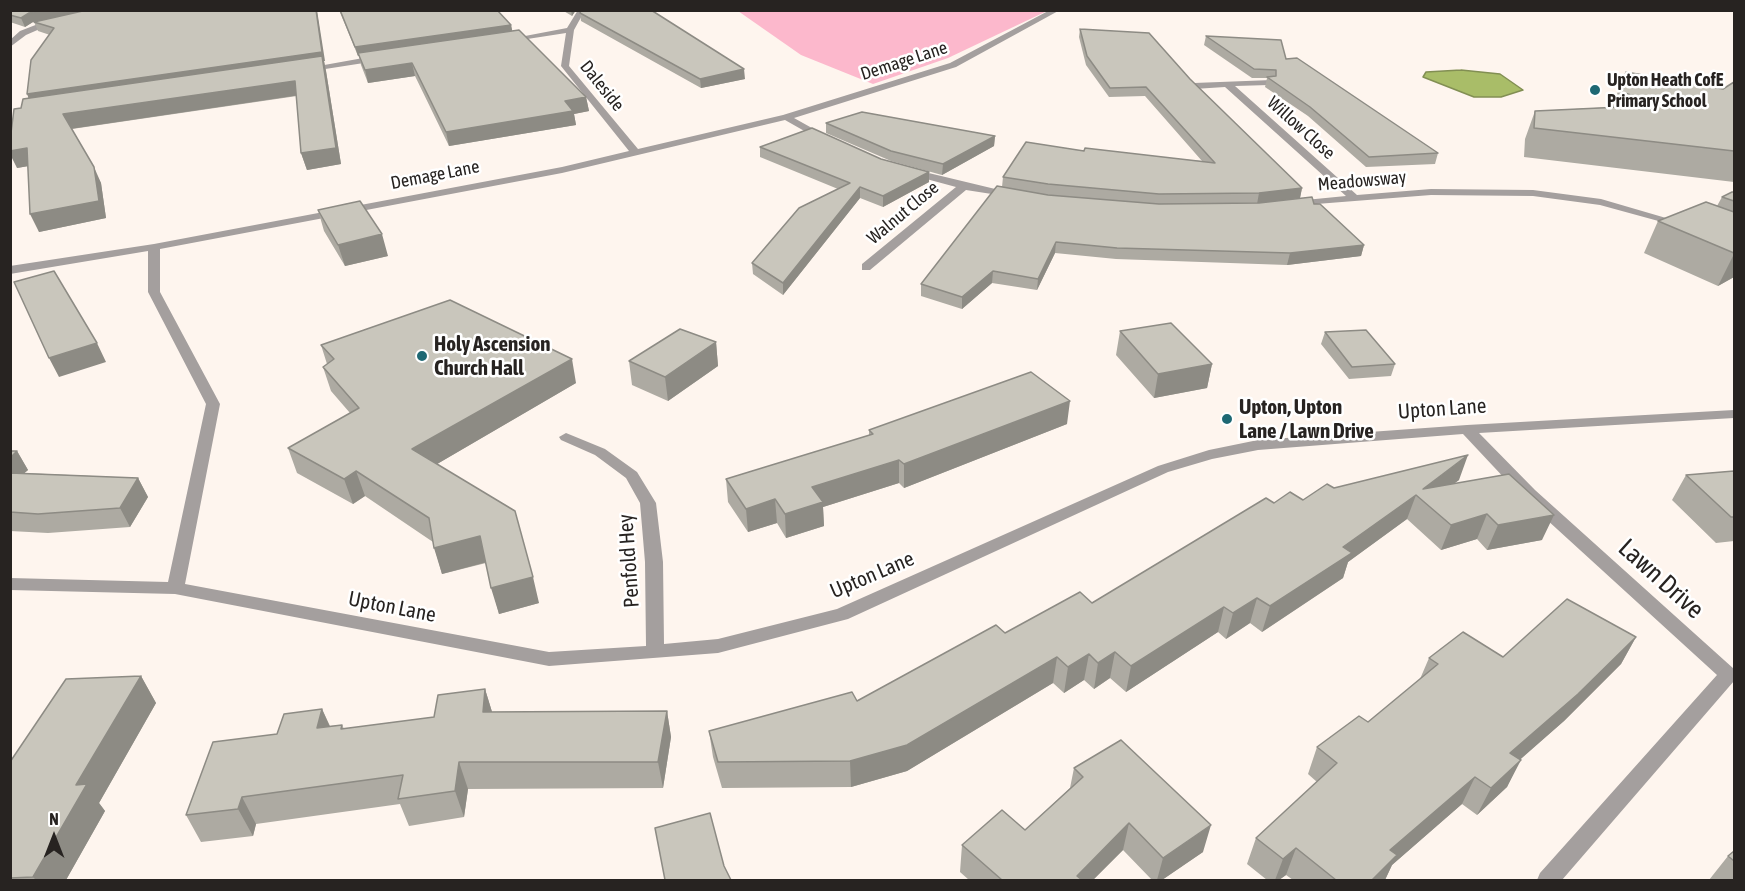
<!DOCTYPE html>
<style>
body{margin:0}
#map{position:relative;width:1745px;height:891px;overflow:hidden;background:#fef5ee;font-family:"Asap Condensed",sans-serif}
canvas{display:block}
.frame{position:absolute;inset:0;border:12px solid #272321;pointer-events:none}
.north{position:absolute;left:24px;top:807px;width:60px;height:60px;-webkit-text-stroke:4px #fff;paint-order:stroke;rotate:0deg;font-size:16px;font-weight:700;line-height:24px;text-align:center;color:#272321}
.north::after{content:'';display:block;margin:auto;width:21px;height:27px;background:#272321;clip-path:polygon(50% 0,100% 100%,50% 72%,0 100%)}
</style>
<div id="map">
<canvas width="1745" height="891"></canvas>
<div class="frame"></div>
<div class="north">N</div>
</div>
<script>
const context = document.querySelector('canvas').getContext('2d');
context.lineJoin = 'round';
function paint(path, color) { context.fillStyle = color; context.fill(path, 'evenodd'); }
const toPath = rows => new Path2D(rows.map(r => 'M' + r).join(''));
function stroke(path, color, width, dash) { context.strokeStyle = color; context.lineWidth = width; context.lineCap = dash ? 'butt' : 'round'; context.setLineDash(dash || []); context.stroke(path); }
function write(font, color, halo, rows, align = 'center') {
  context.font = font + ' "Asap Condensed",sans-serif'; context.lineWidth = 5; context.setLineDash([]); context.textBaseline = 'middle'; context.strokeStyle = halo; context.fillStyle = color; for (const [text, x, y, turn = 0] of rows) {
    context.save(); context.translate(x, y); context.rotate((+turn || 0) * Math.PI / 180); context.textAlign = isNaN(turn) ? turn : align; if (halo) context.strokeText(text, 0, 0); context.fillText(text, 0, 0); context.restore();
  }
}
const green = toPath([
 [738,11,1047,11,948,58,873,84,801,55]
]);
const water = toPath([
 [1461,70,1500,74,1523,90,1501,97,1474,97,1423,77,1426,72,1461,70]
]);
const minor = toPath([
 [578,10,585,10,574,30,569,66,638,149,783,115,950,63,1050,10,1060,10,956,67,794,118,828,137,828,141,822,141,785,120,562,173,160,249,160,292,220,404,185,584,549,652,646,646,645,562,640,503,626,478,595,455,561,440,559,437,566,433,605,449,637,472,656,503,663,562,664,644,718,639,837,609,1158,466,1209,450,1258,440,1467,425,1734,410,1734,418,1479,433,1535,490,1734,669,1734,681,1562,880,1537,880,1540,873,1717,675,1523,498,1463,434,1258,450,1212,459,1168,472,848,619,718,653,549,666,175,594,10,590,10,578,168,582,206,404,148,292,148,251,10,274,10,266,154,244,562,167,629,151,561,66,566,33,508,42,504,40,567,28,578,10],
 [51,19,58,21,26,35,10,47,10,40,20,31,51,19],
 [380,55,384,58,383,60,306,72,302,69,380,55],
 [1272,80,1272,84,1269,85,1235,86,1357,195,1431,189,1533,190,1601,199,1690,225,1684,228,1600,205,1533,196,1431,195,1291,206,1291,202,1295,201,1346,196,1225,87,1194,89,1190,86,1194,83,1272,80],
 [912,169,1016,194,1011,197,966,190,870,270,862,270,862,264,956,187,908,174,908,170,912,169]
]);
const wall = toPath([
 [10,10,325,61,324,61,326,71,341,164,307,170,301,153,297,96,72,129,101,183,106,218,39,232,28,166,17,168,21,108,28,98,50,35,38,31,34,22,55,18,33,22,25,27,10,22],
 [339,10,497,10,511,25,512,31,586,97,589,111,574,114,576,125,449,146,415,76,368,83,361,65,359,56,358,56],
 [562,10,576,10,572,16],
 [580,13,745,79,701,88,581,21],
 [1080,29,1190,79,1302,188,1300,198,1314,204,1364,245,1361,256,1287,265,1116,259,1055,253,1037,290,992,283,962,309,921,296,921,284,1002,187,1003,177,1084,151,1202,161,1145,96,1109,97,1086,65,1079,37],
 [1206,36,1286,59,1438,153,1435,164,1366,167,1308,116,1265,87,1267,78,1252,78,1204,45],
 [1626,72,1723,89,1734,82,1734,182,1524,157,1525,139,1535,111,1613,107,1615,99],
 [826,123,995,136,994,146,942,175,891,161,826,133],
 [760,147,929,182,883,207,860,198,783,295,753,274,752,263,838,189,760,157],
 [1734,192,1734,277,1718,286,1644,253,1658,221,1717,206,1722,197],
 [318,210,388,256,345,266,324,231],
 [1120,331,1212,364,1207,388,1154,398,1116,355],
 [1325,332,1395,364,1391,376,1349,379,1321,344],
 [716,342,718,366,668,401,632,385,629,361],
 [321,345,576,383,437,464,539,603,499,614,486,563,442,574,433,542,365,496,353,504,297,473,288,448,350,413,331,391,323,367,327,364],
 [1067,424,904,488,899,483,823,507,824,526,786,538,777,523,748,532,728,502,726,479,869,436,869,430],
 [10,451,17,451,28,470,24,473,138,478,148,497,130,527,48,533,10,531],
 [1734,471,1734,541,1716,543,1672,500,1686,475],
 [1459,480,1453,484,1542,540,1487,550,1477,539,1441,550,1407,519,1348,562,1343,578,1262,632,1250,623,1226,639,1218,632,1126,692,1110,678,1094,689,1084,680,1064,693,1053,683,907,771,851,787,722,788,713,757,709,731,857,701,1005,633,1092,603,1274,503,1303,500,1334,488],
 [1636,637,1621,664,1564,721,1520,759,1507,787,1477,815,1462,804,1392,865,1385,880,1293,880,1286,875,1279,880,1267,880,1247,864,1256,838,1317,782,1308,774,1317,747,1368,722,1420,679,1429,658,1503,657],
 [141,676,156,703,99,803,105,811,66,880,10,880,10,762],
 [485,689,492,712,667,711,671,737,663,788,468,789,464,817,409,826,400,804,256,824,253,836,201,842,186,815,277,734,322,709,330,726,342,725,344,729,434,717],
 [1074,768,1203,852,1162,880,1152,880,1123,850,1093,880,969,880,960,872,962,845,1025,830,1070,788],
 [1734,851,1734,880,1709,880,1728,856]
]);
const shadedWall = toPath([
 [45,10,93,10,33,22,25,27,21,18,29,13],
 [317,10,325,61,324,61,326,71,341,164,307,170,301,153,323,61,31,104,27,94],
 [571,10,576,10,572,16],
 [511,25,513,34,358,56,355,47],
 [412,63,415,76,368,83,365,70],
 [744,69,745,79,701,88,700,79],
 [295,81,300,95,70,129,63,114],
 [586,97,589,111,574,114,576,125,449,146,446,132,565,101],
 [995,136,994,146,942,175,943,164],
 [27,148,35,165,17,168,10,154,10,151],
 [94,167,101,183,106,218,39,232,30,214],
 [929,172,929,182,883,207,883,196],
 [860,187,860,198,783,295,783,283],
 [1302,188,1300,198,1257,204,1259,193],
 [382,234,388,256,345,266,338,245],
 [1056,242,1055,253,1037,290,1038,279],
 [1364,245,1361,256,1287,265,1290,253],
 [1734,253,1734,277,1718,286,1734,254],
 [993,271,992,283,962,309,962,297],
 [716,342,718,366,668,401,665,377],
 [97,343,106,362,59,377,49,358],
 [572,359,576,383,420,474,412,449],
 [1212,364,1207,388,1154,398,1158,374],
 [1070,401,1067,424,904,488,904,464],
 [17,451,28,470,10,486,10,458],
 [1468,455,1459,480,1427,504,1423,489],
 [899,460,899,483,823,507,824,526,786,538,785,514,812,487],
 [356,471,365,496,353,504,344,479],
 [138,478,148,497,130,527,120,508],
 [1416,495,1407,519,1348,562,1343,578,1262,632,1270,606,1343,547],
 [775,499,777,523,748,532,746,509],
 [1487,514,1477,539,1441,550,1451,525],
 [1554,515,1542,540,1487,550,1498,525],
 [480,536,487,562,442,574,434,548],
 [533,577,539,603,499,614,491,588],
 [1257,598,1250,623,1226,639,1233,613],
 [1224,607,1218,632,1126,692,1131,666],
 [1636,637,1621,664,1564,721,1497,780,1510,753],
 [1115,652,1110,678,1094,689,1098,663],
 [1089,654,1084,680,1064,693,1068,667],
 [1057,657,1053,683,907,771,851,787,850,761],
 [141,676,156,703,99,803,105,811,66,880,36,880,33,877,76,785],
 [485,689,493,715,483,712],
 [322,709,334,736,317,728],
 [667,711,671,737,663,788,658,762],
 [1521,760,1507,787,1477,815,1491,788],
 [459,762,468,789,464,817,455,791],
 [1475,777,1462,804,1392,865,1385,880,1372,880,1390,850],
 [242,797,256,824,253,836,238,809],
 [1129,823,1123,850,1093,880,1076,880,1077,876],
 [1211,825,1203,852,1162,880,1157,880,1163,858],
 [1296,848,1286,875,1279,880,1275,880,1283,859]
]);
const building = toPath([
 [10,10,45,10,29,13,21,18,10,15,10,10],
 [87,10,316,10,322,52,27,94,31,60,54,28,34,22,87,10],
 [340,10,497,10,511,25,355,47,340,10],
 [581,10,651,10,744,69,700,79,580,13,581,10],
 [1080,29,1149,33,1190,79,1302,188,1259,193,1159,194,1048,184,1003,177,1026,142,1084,151,1085,148,1215,163,1146,87,1110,88,1087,56,1080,29],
 [519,30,586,97,565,101,573,111,446,132,412,63,365,70,358,53,519,30],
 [1206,36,1281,40,1286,59,1297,58,1438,153,1369,157,1310,107,1267,77,1276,76,1276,70,1254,69,1206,36],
 [322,56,336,148,301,153,295,81,63,114,94,167,99,201,30,214,27,148,10,151,10,141,14,109,21,108,23,99,322,56],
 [1626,72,1723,89,1734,82,1734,151,1534,128,1535,111,1664,105,1621,92,1626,72],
 [862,112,995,136,943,164,891,151,826,123,862,112],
 [812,128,881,159,929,172,883,196,860,187,783,283,752,263,799,208,850,183,760,147,812,128],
 [997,186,1048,195,1159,204,1259,203,1312,197,1314,204,1320,204,1364,245,1290,253,1117,248,1056,242,1038,279,993,271,962,297,921,284,997,186],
 [1732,192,1734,192,1734,201,1722,197,1732,192],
 [360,201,382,234,338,245,318,210,360,201],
 [1706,202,1734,212,1734,253,1658,221,1706,202],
 [54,271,97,343,49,358,14,282,54,271],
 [450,300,572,359,412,449,515,511,533,577,491,588,480,536,434,548,429,518,356,471,344,479,288,448,359,408,323,367,334,359,321,345,450,300],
 [1171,323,1212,364,1158,374,1120,331,1171,323],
 [680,329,716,342,665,377,629,361,680,329],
 [1366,330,1395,364,1352,367,1325,332,1366,330],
 [1031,372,1070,401,904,464,899,460,812,487,823,502,785,514,775,499,746,509,726,479,873,434,869,430,1031,372],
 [10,451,17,451,10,458,10,451],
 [1468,455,1423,489,1509,474,1554,515,1498,525,1487,514,1451,525,1416,495,1343,547,1352,553,1270,606,1257,598,1233,613,1224,607,1131,666,1115,652,1098,663,1089,654,1068,667,1057,657,907,745,850,761,718,762,709,731,852,692,857,701,996,625,1005,633,1080,592,1092,603,1266,498,1274,503,1290,492,1303,500,1327,484,1334,488,1468,455],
 [1734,471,1734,517,1731,517,1686,475,1734,471],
 [10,473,138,478,120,508,38,514,10,512,10,473],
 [1567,599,1636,637,1578,694,1510,753,1521,760,1491,788,1475,777,1390,850,1397,855,1372,880,1336,880,1296,848,1283,859,1256,838,1337,763,1317,747,1359,716,1368,722,1438,664,1429,658,1463,632,1503,657,1567,599],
 [141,676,76,785,87,784,33,877,10,878,10,762,66,679,141,676],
 [485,689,483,712,667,711,658,762,459,762,455,791,398,799,403,775,242,797,238,809,186,815,213,742,277,734,284,714,322,709,317,728,342,725,341,729,434,717,438,695,485,689],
 [1121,740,1211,825,1163,858,1129,823,1077,876,1082,880,1002,880,962,845,1002,810,1025,830,1083,777,1074,768,1121,740],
 [710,813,724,866,731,880,665,880,655,828,710,813],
 [1734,851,1734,861,1728,856,1734,851]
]);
const markers = [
 [1595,90,6,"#1e6873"],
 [422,356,6,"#1e6873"],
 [1227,419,6,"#1e6873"]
];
const farStreetnames = [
 ["Demage Lane",904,61,-18],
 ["Daleside",602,86,51],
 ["Willow Close",1301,128,42],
 ["Demage Lane",435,175,-11],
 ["Meadowsway",1362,181,-5],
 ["Walnut Close",903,213,-40]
];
const farPoinames = [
 ["Upton Heath CofE",1607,80],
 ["Primary School",1607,101]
];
const poiNames = [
 ["Holy Ascension",434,344],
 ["Church Hall",434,368],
 ["Upton, Upton",1239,407],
 ["Lane / Lawn Drive",1239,431]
];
const streetNames = [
 ["Upton Lane",1442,409,-4],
 ["Penfold Hey",629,561,-94],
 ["Upton Lane",872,575,-23],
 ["Upton Lane",392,607,11]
];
const nearStreetnames = [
 ["Lawn Drive",1661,579,42]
];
paint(green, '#fcb8cc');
paint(water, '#a9bd68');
stroke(water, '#828f53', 1.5);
paint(minor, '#a49f9e');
paint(wall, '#adaaa2');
paint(shadedWall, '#8d8b84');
paint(building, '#c9c6bc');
stroke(building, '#8d8b84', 1.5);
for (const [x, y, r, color] of markers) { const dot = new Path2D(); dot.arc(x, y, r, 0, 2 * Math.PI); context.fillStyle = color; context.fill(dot); stroke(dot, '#fff', 2); }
write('18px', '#272321', '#fff', farStreetnames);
write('bold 18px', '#272321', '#fff', farPoinames, 'left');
write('bold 21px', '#272321', '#fff', poiNames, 'left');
write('21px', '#272321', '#fff', streetNames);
write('26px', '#272321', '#fff', nearStreetnames);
</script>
